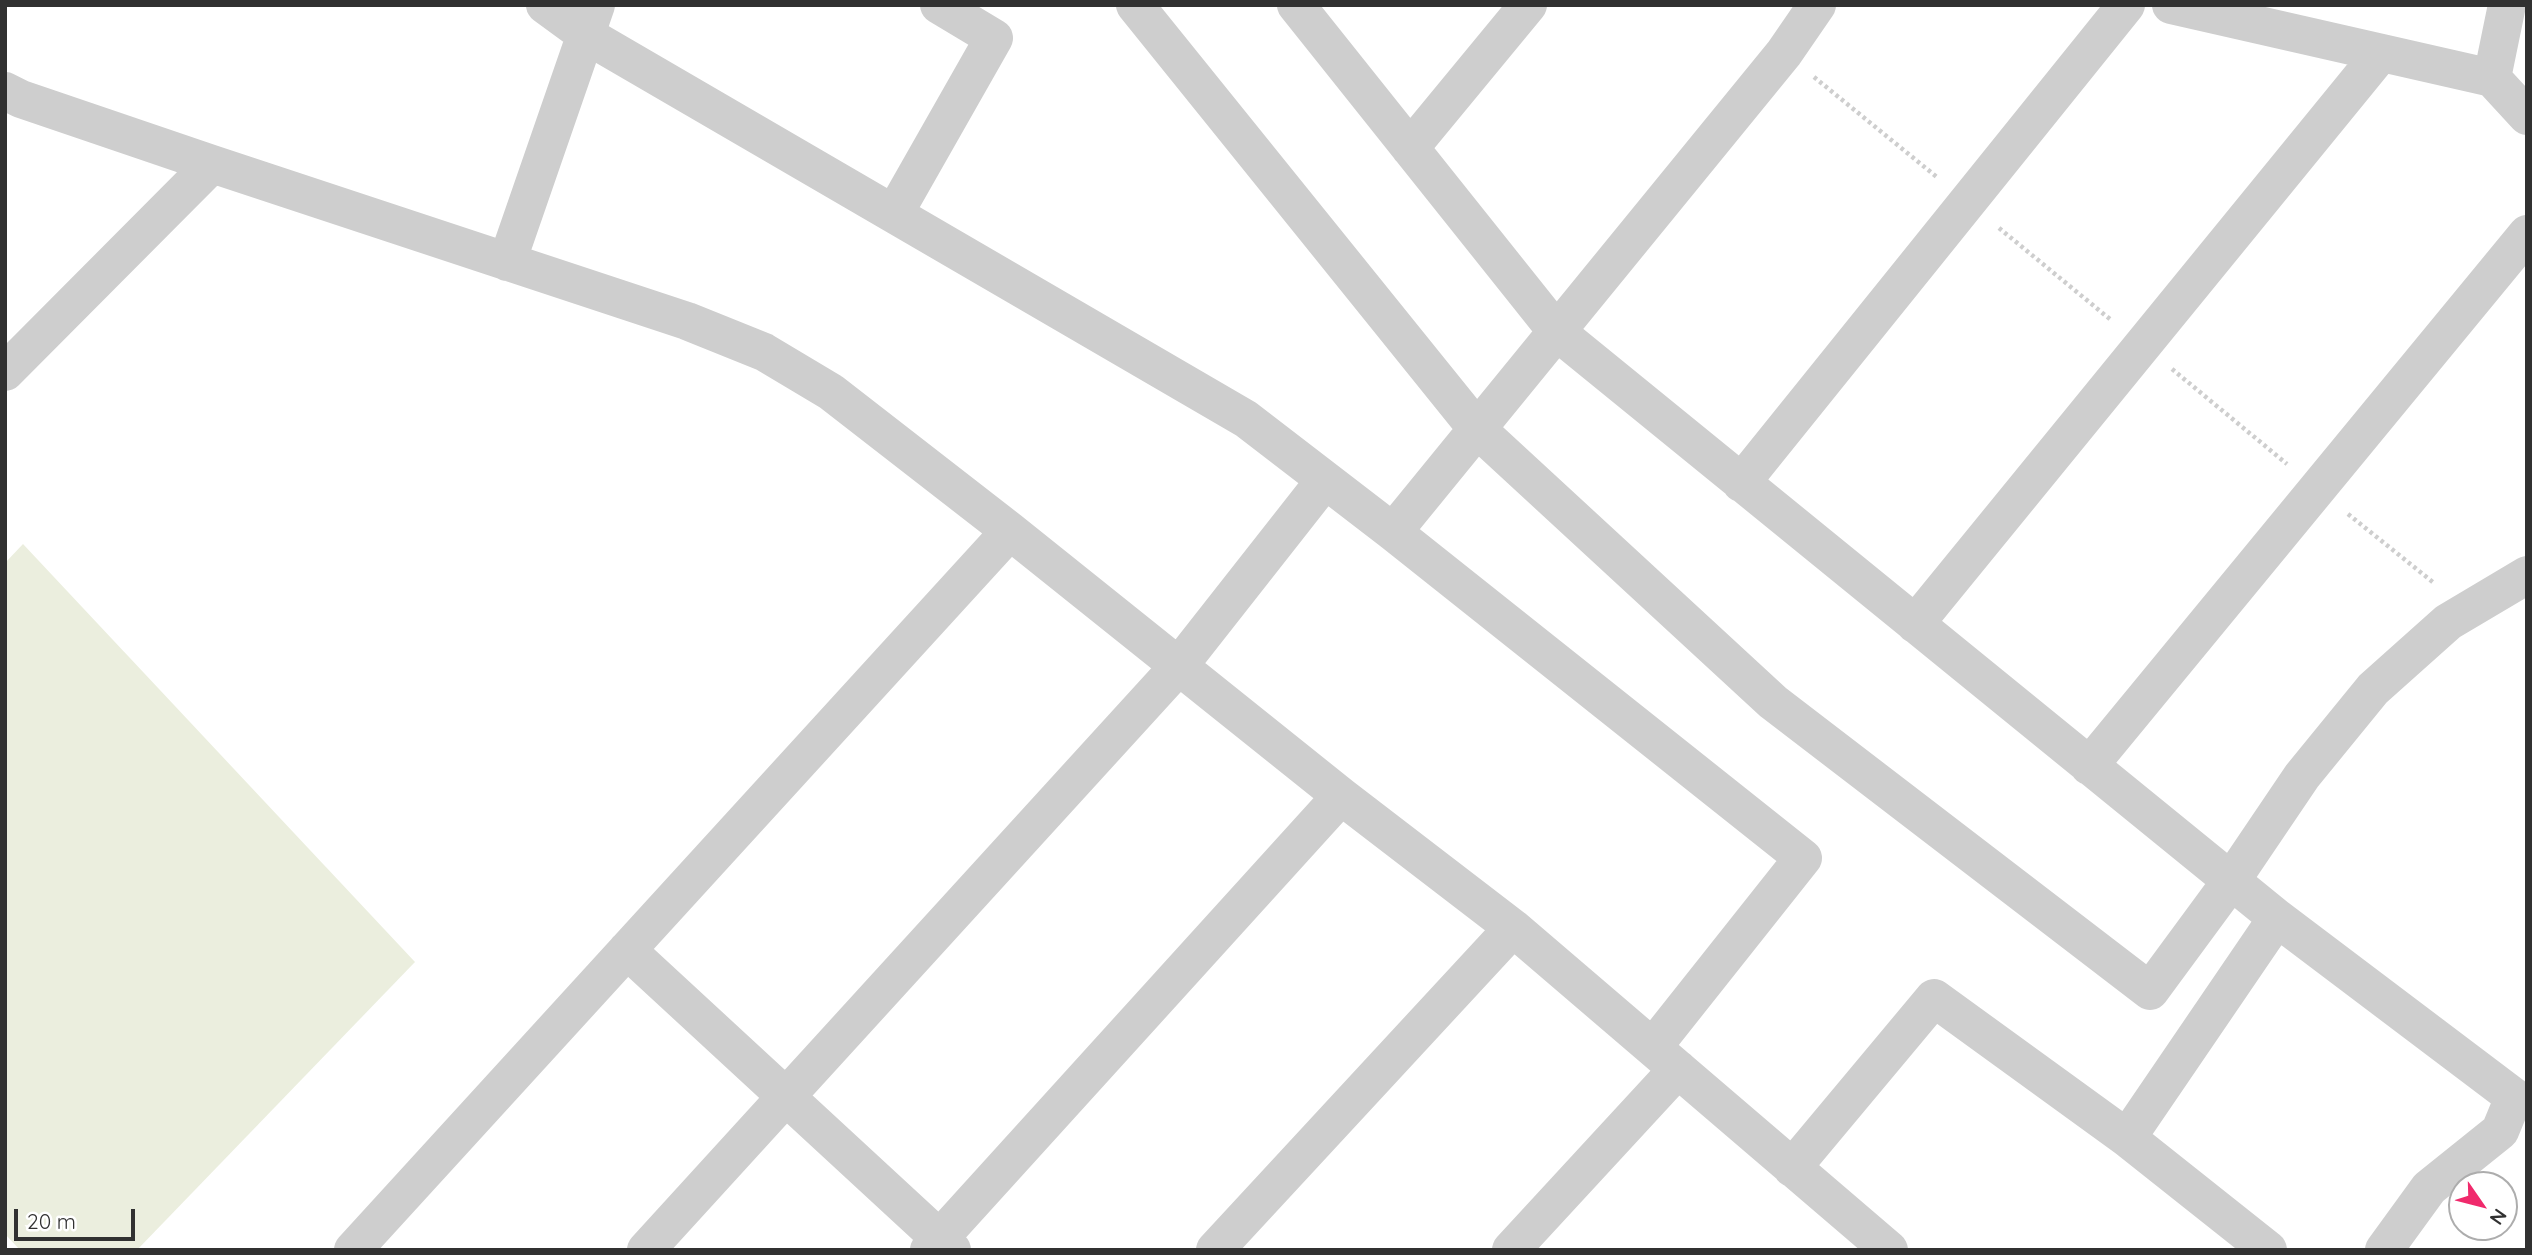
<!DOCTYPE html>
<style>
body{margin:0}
#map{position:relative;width:2532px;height:1255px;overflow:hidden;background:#fff;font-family:Quicksand,sans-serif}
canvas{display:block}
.frame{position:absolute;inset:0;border:7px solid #313131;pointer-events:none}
.north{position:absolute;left:2448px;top:1171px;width:70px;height:70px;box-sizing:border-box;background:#fff;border:2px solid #adadad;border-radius:50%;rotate:125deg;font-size:19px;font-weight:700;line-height:28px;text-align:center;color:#313131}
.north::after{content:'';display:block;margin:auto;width:24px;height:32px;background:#f02a6c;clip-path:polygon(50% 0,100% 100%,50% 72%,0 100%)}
.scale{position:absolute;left:14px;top:1209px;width:121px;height:32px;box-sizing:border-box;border:4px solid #313131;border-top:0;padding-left:9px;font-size:21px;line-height:24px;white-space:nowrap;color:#313131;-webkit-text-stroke:5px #fff;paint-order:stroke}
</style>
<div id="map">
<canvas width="2532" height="1255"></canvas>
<div class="frame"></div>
<div class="north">N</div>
<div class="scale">20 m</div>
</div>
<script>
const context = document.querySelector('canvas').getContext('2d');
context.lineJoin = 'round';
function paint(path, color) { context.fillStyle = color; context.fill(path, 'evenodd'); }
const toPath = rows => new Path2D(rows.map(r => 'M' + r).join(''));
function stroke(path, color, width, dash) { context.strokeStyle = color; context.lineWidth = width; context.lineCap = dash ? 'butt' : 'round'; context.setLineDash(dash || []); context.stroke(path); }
const green = toPath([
 [23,544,415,962,137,1250,20,1250,5,1234,5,563]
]);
const path = toPath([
 [1814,77,1938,178],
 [1999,228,2111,320],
 [2172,369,2287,464],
 [2348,514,2434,583]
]);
const minor = toPath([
 [545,5,586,35,1246,419,1393,532,1803,858,1653,1047],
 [1135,5,1477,429,1773,702,2150,991,2231,881,2302,776,2373,689,2448,622,2527,575],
 [1296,5,1557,332,2277,918],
 [2171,5,2492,78],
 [2507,5,2492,78,2527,116],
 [5,91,21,99,212,164,687,321,764,352,831,392,1010,531,1341,796,1513,928,1889,1250],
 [1410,148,1528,5],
 [894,214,994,38,939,5],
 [507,262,596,5],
 [5,372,212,164],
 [1741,483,2126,5],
 [1393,532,1784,53,1817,5],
 [1915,624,2381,53],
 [2089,766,2527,234],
 [627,950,952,1250],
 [2127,1138,2277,918,2514,1097,2500,1131,2429,1188,2384,1250],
 [1792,1168,1934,998,2127,1138,2268,1250],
 [353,1250,1010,531],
 [646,1250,1178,667,1325,480],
 [929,1250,1341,796],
 [1215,1250,1513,928],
 [1511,1250,1678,1069]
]);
paint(green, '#ebeede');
stroke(path, '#cecece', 4.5, [3.5, 3.5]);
stroke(minor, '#cecece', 38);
</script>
